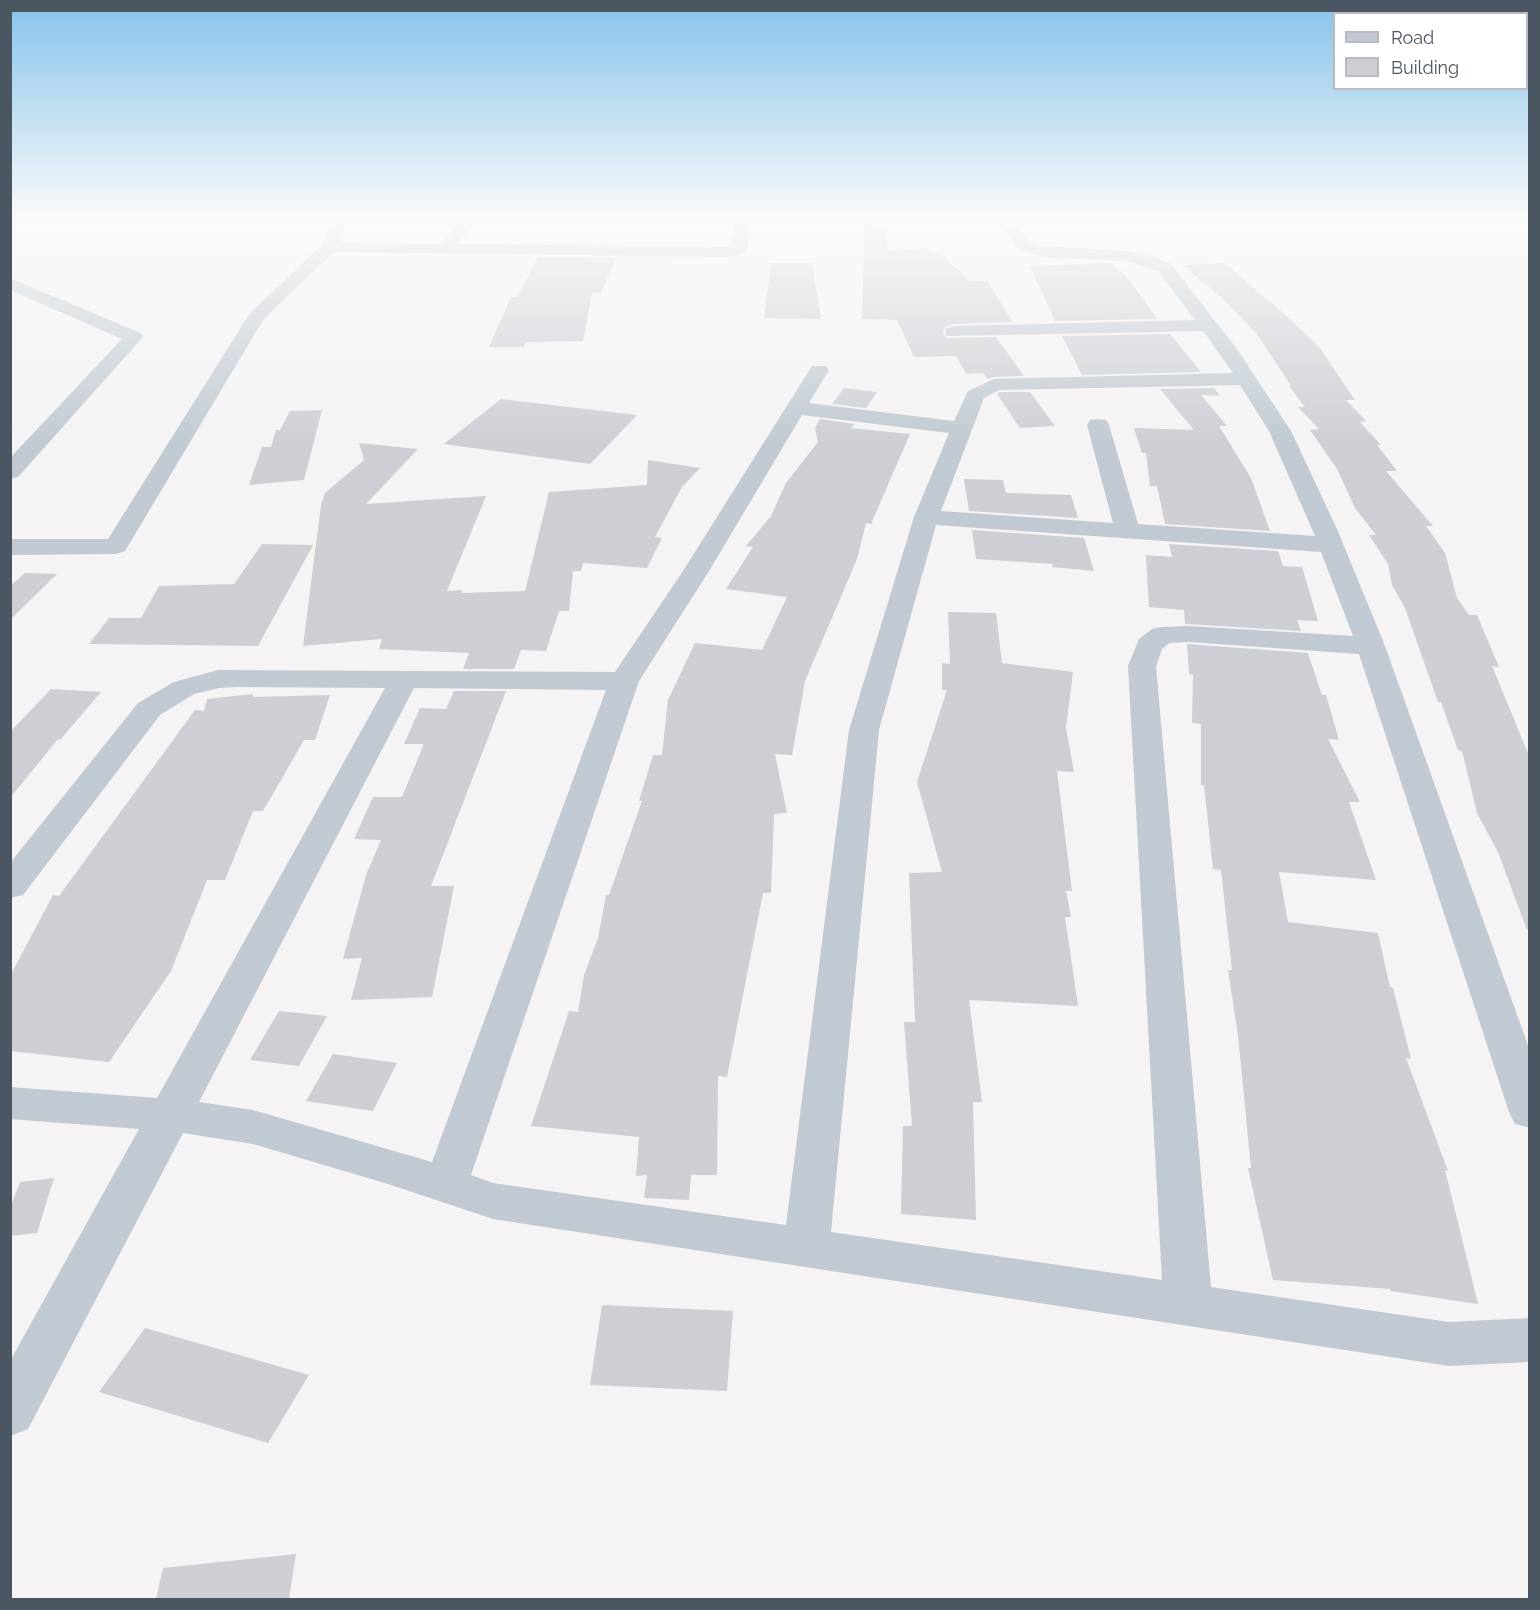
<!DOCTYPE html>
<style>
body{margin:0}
#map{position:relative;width:1540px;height:1610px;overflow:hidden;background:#f5f3f3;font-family:Raleway,sans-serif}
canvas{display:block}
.frame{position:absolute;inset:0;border:12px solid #4a5661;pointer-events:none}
.legend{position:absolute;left:1333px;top:12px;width:195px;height:78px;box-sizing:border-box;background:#fff;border:2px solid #b7bbc0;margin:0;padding:8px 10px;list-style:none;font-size:18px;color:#4a5661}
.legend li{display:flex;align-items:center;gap:12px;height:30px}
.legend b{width:30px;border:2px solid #b7bbc0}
</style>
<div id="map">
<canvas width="1540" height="1610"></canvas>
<div class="frame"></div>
<ul class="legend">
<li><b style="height:8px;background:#c1cad2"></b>Road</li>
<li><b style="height:16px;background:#cdcfd5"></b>Building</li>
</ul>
</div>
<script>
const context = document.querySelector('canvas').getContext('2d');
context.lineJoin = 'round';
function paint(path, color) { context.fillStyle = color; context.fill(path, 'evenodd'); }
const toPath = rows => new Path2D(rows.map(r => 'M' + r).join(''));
const building = toPath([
 [865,219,873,219,881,231,887,231,887,251,927,248,932,252,939,252,970,281,987,281,1013,322,954,324,945,327,943,333,947,338,996,337,1024,376,994,377,988,379,983,373,966,374,956,356,914,357,897,320,862,319],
 [538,257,616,258,601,293,592,293,583,341,526,342,524,347,489,347,511,297,517,297],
 [771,263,812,263,821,319,764,318],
 [1112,263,1125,275,1158,319,1055,321,1030,266],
 [1220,263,1226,264,1290,319,1319,347,1355,400,1346,400,1366,421,1360,422,1381,445,1377,445,1397,471,1386,471,1433,526,1426,526,1445,553,1457,598,1469,615,1477,615,1499,667,1492,666,1530,758,1530,929,1527,930,1498,852,1477,813,1462,751,1458,750,1441,702,1438,702,1405,608,1392,585,1388,564,1369,535,1376,535,1355,508,1337,469,1310,430,1319,429,1298,407,1305,407,1289,386,1291,386,1257,334,1221,297,1182,265],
 [1170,334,1201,372,1082,375,1062,336],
 [844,388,877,392,866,408,832,404],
 [1214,388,1220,396,1201,395,1227,426,1219,426,1251,478,1270,531,1165,524,1157,486,1150,486,1146,453,1142,453,1134,428,1194,430,1160,389],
 [1000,392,1030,392,1055,426,1020,428,997,394],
 [501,399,637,415,590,464,444,444],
 [322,410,304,480,249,485,262,447,271,447,276,430,280,430,290,411],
 [820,419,855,424,851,428,910,434,871,524,866,523,857,559,805,681,792,755,775,754,787,813,774,814,771,893,763,893,727,1077,718,1076,717,1175,691,1175,689,1200,644,1198,647,1175,636,1176,639,1137,531,1126,569,1011,578,1012,584,975,598,938,606,895,609,895,642,801,639,801,653,755,662,755,668,700,695,643,762,650,787,597,726,589,753,547,746,546,771,516,786,483,818,442,815,428],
 [359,443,418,449,366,504,486,496,447,591,462,590,461,593,525,591,549,492,647,485,648,460,700,468,682,487,655,537,662,538,647,568,583,563,581,571,573,571,569,611,559,611,546,651,521,650,514,669,463,669,469,653,379,649,382,639,303,646,321,505,325,493,364,460],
 [964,479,1003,480,1006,493,1071,495,1078,518,969,511],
 [972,530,1084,538,1094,571,1052,567,1053,564,976,559],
 [262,544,313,545,258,646,89,644,109,618,141,618,159,586,234,584],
 [1169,544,1278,551,1283,566,1302,567,1318,621,1297,620,1301,631,1185,624,1184,610,1149,607,1146,555,1172,557],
 [25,573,57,574,10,620,10,586],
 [948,612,996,613,1002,663,1073,672,1066,728,1074,772,1057,771,1072,891,1066,891,1071,917,1065,917,1078,1006,969,1000,982,1102,973,1102,976,1220,901,1214,903,1126,912,1126,904,1022,915,1022,909,873,942,872,917,782,947,690,942,690,942,663,950,664],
 [1187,644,1308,653,1322,695,1326,695,1339,740,1328,739,1360,802,1349,802,1376,880,1279,872,1288,922,1378,933,1390,987,1393,988,1411,1059,1406,1058,1448,1171,1445,1170,1478,1304,1390,1291,1390,1289,1273,1280,1248,1168,1251,1168,1238,1035,1228,970,1232,970,1221,870,1213,869,1204,785,1201,785,1201,724,1192,723,1193,675,1189,674],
 [51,689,101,692,60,740,58,739,10,798,10,732],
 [454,691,506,691,431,886,454,886,432,997,351,1000,362,958,343,959,366,875,381,840,354,839,373,797,402,797,424,744,404,744,420,708,446,709],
 [253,694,253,697,330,695,315,740,304,740,263,811,253,811,225,880,207,880,171,971,109,1062,10,1051,10,976,53,895,59,896,195,710,204,711,207,699],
 [279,1011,327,1016,299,1066,250,1060],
 [333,1054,397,1063,373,1111,306,1101],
 [54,1178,37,1233,10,1236,10,1208,20,1182],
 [602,1305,733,1311,727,1391,590,1385],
 [145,1328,309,1375,268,1443,99,1392],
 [296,1554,289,1599,156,1599,163,1568]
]);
const minor = toPath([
 [331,219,347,219,339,242,442,244,461,219,477,219,458,244,727,247,731,246,735,219,751,219,747,250,745,253,727,257,333,252,263,320,125,551,116,554,10,555,10,539,108,539,250,313,322,245,331,219],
 [994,219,1010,219,1030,242,1040,246,1128,251,1153,257,1170,263,1237,349,1291,431,1337,529,1385,646,1530,1051,1530,1128,1515,1124,1509,1112,1359,654,1189,642,1169,643,1162,649,1156,666,1211,1287,1449,1322,1530,1318,1530,1362,1449,1366,493,1219,388,1184,253,1144,183,1133,28,1429,10,1436,10,1361,139,1129,10,1119,10,1087,157,1098,385,688,236,687,219,688,194,694,160,715,23,895,10,898,10,863,138,703,174,682,218,670,615,672,683,571,812,366,826,366,829,370,809,403,954,421,968,391,994,379,1233,373,1203,331,947,336,945,332,947,328,954,326,1195,320,1158,271,1128,261,1050,258,1029,253,1018,248,994,219],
 [1240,385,1269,431,1315,536,1138,524,1109,425,1106,420,1098,419,1090,420,1087,425,1113,523,941,511,984,398,999,390,1240,385],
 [802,415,949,433,914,517,849,730,786,1225,493,1183,471,1175,639,681,709,571,802,415],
 [936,525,1321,552,1353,636,1189,626,1162,627,1152,629,1139,639,1128,666,1162,1280,831,1232,879,730,936,525],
 [414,688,606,690,432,1162,253,1110,199,1102,414,688],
 [10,278,141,333,143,337,18,477,10,479,10,458,122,339,10,290,10,278]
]);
paint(building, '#cdcfd5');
paint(minor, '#c1cad2');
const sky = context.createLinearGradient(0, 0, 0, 444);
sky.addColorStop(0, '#85c3ea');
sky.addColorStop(0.49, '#fafafa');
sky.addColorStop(1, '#fafafa00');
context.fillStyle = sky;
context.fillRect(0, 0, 1540, 444);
</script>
